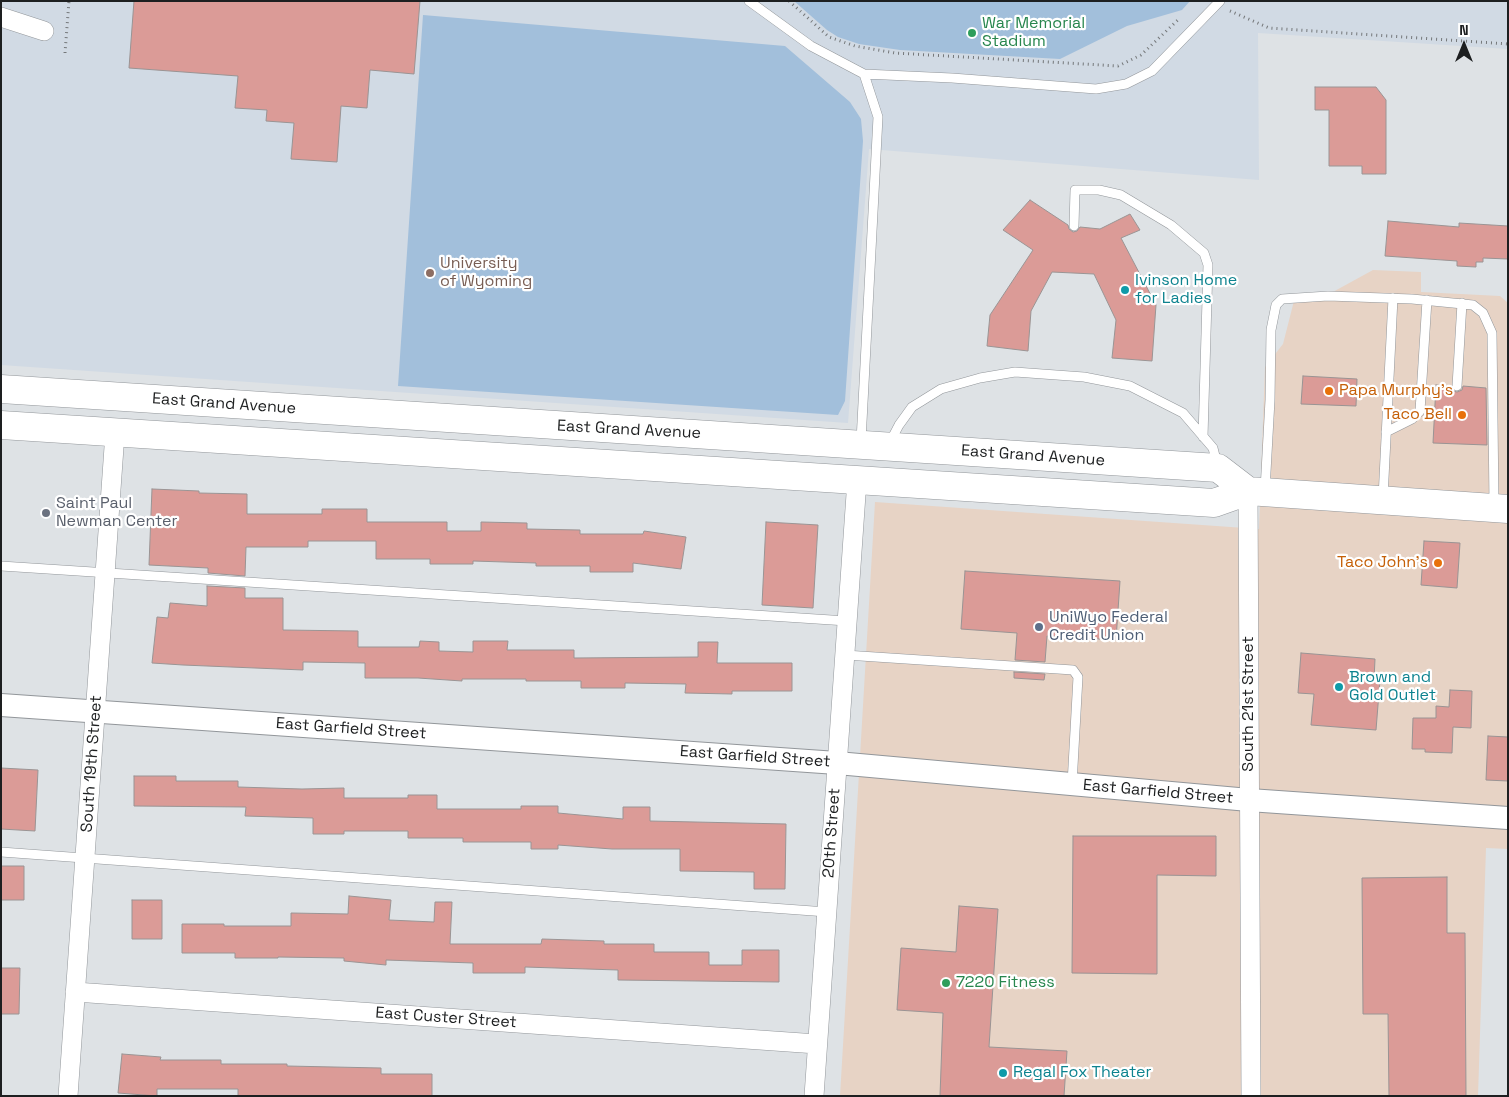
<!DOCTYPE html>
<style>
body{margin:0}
#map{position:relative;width:1509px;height:1097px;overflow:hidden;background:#dee2e5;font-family:"Space Grotesk",sans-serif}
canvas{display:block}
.frame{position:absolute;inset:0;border:2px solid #1d1f20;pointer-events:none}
.north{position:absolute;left:1439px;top:20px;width:50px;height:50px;-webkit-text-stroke:4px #fff;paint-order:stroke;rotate:0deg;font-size:14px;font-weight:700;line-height:20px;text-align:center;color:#1d1f20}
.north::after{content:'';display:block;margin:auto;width:18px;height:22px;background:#1d1f20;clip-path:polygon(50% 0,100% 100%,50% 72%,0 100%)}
</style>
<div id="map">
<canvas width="1509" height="1097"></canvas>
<div class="frame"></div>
<div class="north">N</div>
</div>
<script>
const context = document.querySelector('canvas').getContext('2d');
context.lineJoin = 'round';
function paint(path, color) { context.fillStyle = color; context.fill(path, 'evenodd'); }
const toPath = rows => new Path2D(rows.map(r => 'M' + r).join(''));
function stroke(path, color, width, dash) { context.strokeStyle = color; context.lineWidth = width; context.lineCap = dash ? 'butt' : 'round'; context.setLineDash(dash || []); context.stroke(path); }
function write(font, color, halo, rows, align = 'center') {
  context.font = font + ' "Space Grotesk",sans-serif'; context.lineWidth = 4.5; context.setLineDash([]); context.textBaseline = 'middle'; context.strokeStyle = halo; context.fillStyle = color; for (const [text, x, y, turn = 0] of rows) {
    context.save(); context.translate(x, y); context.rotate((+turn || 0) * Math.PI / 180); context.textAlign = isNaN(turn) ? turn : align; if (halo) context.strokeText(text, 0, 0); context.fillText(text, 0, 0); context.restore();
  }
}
const commercial = toPath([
 [1373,270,1421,272,1421,292,1500,296,1508,303,1508,849,1486,848,1478,1096,840,1096,875,502,1259,529,1265,367,1283,344,1296,293,1331,293]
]);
const built = toPath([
 [1,1,1508,1,1508,49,1258,33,1259,180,869,149,848,423,1,365]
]);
const green = toPath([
 [794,1,1190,1,1182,10,1127,26,1060,59,900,50,859,44,838,37,827,30],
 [423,15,785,46,850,102,861,119,863,141,845,401,838,415,398,386]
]);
const building = toPath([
 [134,1,420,1,414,74,370,70,367,108,341,106,337,162,291,159,294,123,266,121,267,110,235,108,238,76,129,68,134,1],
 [1315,87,1376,87,1386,100,1386,174,1362,174,1362,166,1329,166,1329,110,1315,110,1315,87],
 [1030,200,1068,225,1069,229,1073,232,1077,231,1080,227,1100,229,1130,214,1140,230,1121,238,1156,305,1152,361,1112,358,1116,320,1094,274,1052,272,1031,311,1028,351,987,346,990,315,1033,250,1003,230,1030,200],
 [1388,221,1459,227,1459,223,1508,226,1508,259,1483,258,1483,262,1476,262,1476,267,1457,266,1457,261,1385,256,1388,221],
 [1303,376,1357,379,1356,406,1301,404,1303,376],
 [1436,385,1451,386,1453,391,1457,392,1462,390,1463,386,1486,388,1487,445,1433,443,1436,385],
 [152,489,199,491,199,493,247,494,247,514,322,514,322,509,367,509,367,522,447,522,447,531,481,531,481,522,527,523,527,529,580,530,580,534,643,534,644,531,686,537,681,569,633,563,633,572,590,572,590,566,536,566,536,563,473,561,473,564,430,564,430,559,376,559,376,541,308,541,308,547,246,547,245,576,208,573,208,568,149,565,152,489],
 [766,522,818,525,813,608,762,605,766,522],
 [1424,541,1460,543,1457,588,1421,585,1424,541],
 [965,571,1120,581,1116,640,1047,636,1045,662,1015,660,1017,633,961,629,965,571],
 [207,586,245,588,245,598,283,598,283,630,358,631,358,647,419,647,420,641,439,642,439,651,473,652,473,641,508,641,507,650,574,650,574,658,698,657,698,642,718,642,717,663,792,663,792,691,732,691,732,694,685,693,686,684,625,683,625,688,581,688,581,681,526,681,526,679,462,679,462,681,418,678,365,678,365,663,303,662,303,670,183,665,152,663,157,617,168,618,170,603,207,606,207,586],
 [1301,653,1375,659,1374,680,1380,680,1376,730,1311,725,1314,694,1298,693,1301,653],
 [1014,672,1045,674,1044,680,1014,678,1014,672],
 [1450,690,1472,691,1471,728,1453,727,1452,753,1425,752,1425,749,1412,749,1413,718,1436,718,1436,706,1449,707,1450,690],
 [1488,736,1508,737,1508,781,1486,780,1488,736],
 [1,768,38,770,35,831,1,829,1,768],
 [134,776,176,776,176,781,238,781,238,787,302,789,344,788,344,798,408,798,408,795,437,795,437,809,521,809,521,806,558,806,558,813,623,819,623,807,650,807,650,821,786,824,785,889,754,889,754,872,680,871,680,849,612,849,558,845,558,849,531,849,531,842,463,842,463,838,408,838,408,831,344,831,344,834,313,834,313,818,245,816,246,807,134,806,134,776],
 [1073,836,1216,836,1216,876,1157,875,1157,974,1072,973,1073,836],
 [1,866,24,866,24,900,1,900,1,866],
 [1447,877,1447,933,1465,933,1466,1096,1389,1096,1388,1014,1363,1014,1362,878,1447,877],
 [349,896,391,900,389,920,434,922,435,902,452,902,450,944,541,944,542,939,604,941,604,944,654,944,654,952,709,952,709,965,742,965,742,950,779,950,779,982,618,980,618,970,525,967,525,973,473,973,473,963,386,960,386,965,344,961,344,958,278,957,278,958,235,958,235,953,182,953,182,924,224,924,224,926,291,926,291,913,348,914,349,896],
 [132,900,162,900,162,939,132,939,132,900],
 [959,906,998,909,989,1047,1067,1051,1064,1096,940,1096,943,1013,897,1010,901,948,956,952,959,906],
 [1,968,20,968,19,1014,1,1014,1,968],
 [122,1054,161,1057,160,1060,221,1060,221,1064,287,1064,287,1066,381,1068,381,1074,432,1074,432,1096,238,1096,238,1089,157,1089,157,1096,118,1093,122,1054]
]);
const path = toPath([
 [789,1,829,37,855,46,895,53,1118,66,1141,55,1180,18],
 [1230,11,1269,28,1508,44],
 [65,53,69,1]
]);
const service = toPath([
 [749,1,811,46,864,74,952,78,1096,89,1126,84,1152,71,1220,1],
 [1074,226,1075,190,1099,190,1121,195,1171,225,1204,253,1208,265,1203,437],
 [1457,386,1462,303],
 [1386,432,1412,419,1420,411,1427,300],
 [861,441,878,117,864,74],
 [889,444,899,425,912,407,941,389,980,378,1015,372,1084,377,1130,386,1183,413,1213,448,1217,464],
 [1265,490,1270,400,1271,330,1276,305,1282,299,1328,296,1412,299,1473,305,1483,313,1492,333,1494,504],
 [1383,498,1393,298],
 [1,566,847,621],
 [845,655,1073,670,1078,677,1072,784],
 [1,852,827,912]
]);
const minor = toPath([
 [1,17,44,31],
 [1248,491,1251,1096],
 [75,992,817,1044],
 [68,1096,115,433],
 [814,1096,857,480]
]);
const tertiary = toPath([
 [1,705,837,763,1249,800,1508,818]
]);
const primary = toPath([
 [1,389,1218,468,1248,491],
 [1,425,1214,503,1248,491,1508,509]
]);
const markers = [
 [972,33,5,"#2e9e5b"],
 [430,273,5,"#8d6e63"],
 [1125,290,5,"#0f9aa8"],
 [1329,391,5,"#e8710a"],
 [1462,415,5,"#e8710a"],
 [46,513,5,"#6b7280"],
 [1438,563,5,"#e8710a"],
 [1039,627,5,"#5c6f8a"],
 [1339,687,5,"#0f9aa8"],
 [946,983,5,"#2e9e5b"],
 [1003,1073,5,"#0f9aa8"]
];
const leisureNames = [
 ["War Memorial",982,24],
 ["Stadium",982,42],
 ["7220 Fitness",956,983]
];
const educationNames = [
 ["University",440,264],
 ["of Wyoming",440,282]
];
const cultureNames = [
 ["Ivinson Home",1135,281],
 ["for Ladies",1135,299],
 ["Brown and",1349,678],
 ["Gold Outlet",1349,696],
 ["Regal Fox Theater",1013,1073]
];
const foodNames = [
 ["Papa Murphy's",1339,391,"left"],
 ["Taco Bell",1452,415],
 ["Taco John's",1428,563]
];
const streetNames = [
 ["East Grand Avenue",224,404,4],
 ["East Grand Avenue",629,430,3],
 ["East Grand Avenue",1033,456,4],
 ["South 21st Street",1249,704,-90],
 ["East Garfield Street",351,729,4],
 ["East Garfield Street",755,757,4],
 ["South 19th Street",92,764,-86],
 ["East Garfield Street",1158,792,5],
 ["20th Street",832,833,-86],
 ["East Custer Street",446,1018,4]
];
const worshipNames = [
 ["Saint Paul",56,504],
 ["Newman Center",56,522]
];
const serviceNames = [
 ["UniWyo Federal",1049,618],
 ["Credit Union",1049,636]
];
paint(commercial, '#e7d3c5');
paint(built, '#d1dae4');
paint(green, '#a2bfdb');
paint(building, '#db9b97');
stroke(building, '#9a9494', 1);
stroke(service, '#92969a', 10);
stroke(minor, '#92969a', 20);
stroke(tertiary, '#92969a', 24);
stroke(primary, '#92969a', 29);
stroke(path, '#747779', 3, [1, 4]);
stroke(service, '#fff', 9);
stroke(minor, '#fff', 19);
stroke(tertiary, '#fff', 22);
stroke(primary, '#fff', 28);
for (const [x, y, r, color] of markers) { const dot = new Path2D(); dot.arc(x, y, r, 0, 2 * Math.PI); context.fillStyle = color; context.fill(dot); stroke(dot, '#fff', 2); }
write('16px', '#27864d', '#fff', leisureNames, 'left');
write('16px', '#785e54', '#fff', educationNames, 'left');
write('16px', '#0d838f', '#fff', cultureNames, 'left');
write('16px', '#c56008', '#fff', foodNames, 'right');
write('16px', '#1d1f20', '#fff', streetNames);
write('16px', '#5b616d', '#fff', worshipNames, 'left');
write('16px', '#4e5e75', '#fff', serviceNames, 'left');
</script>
